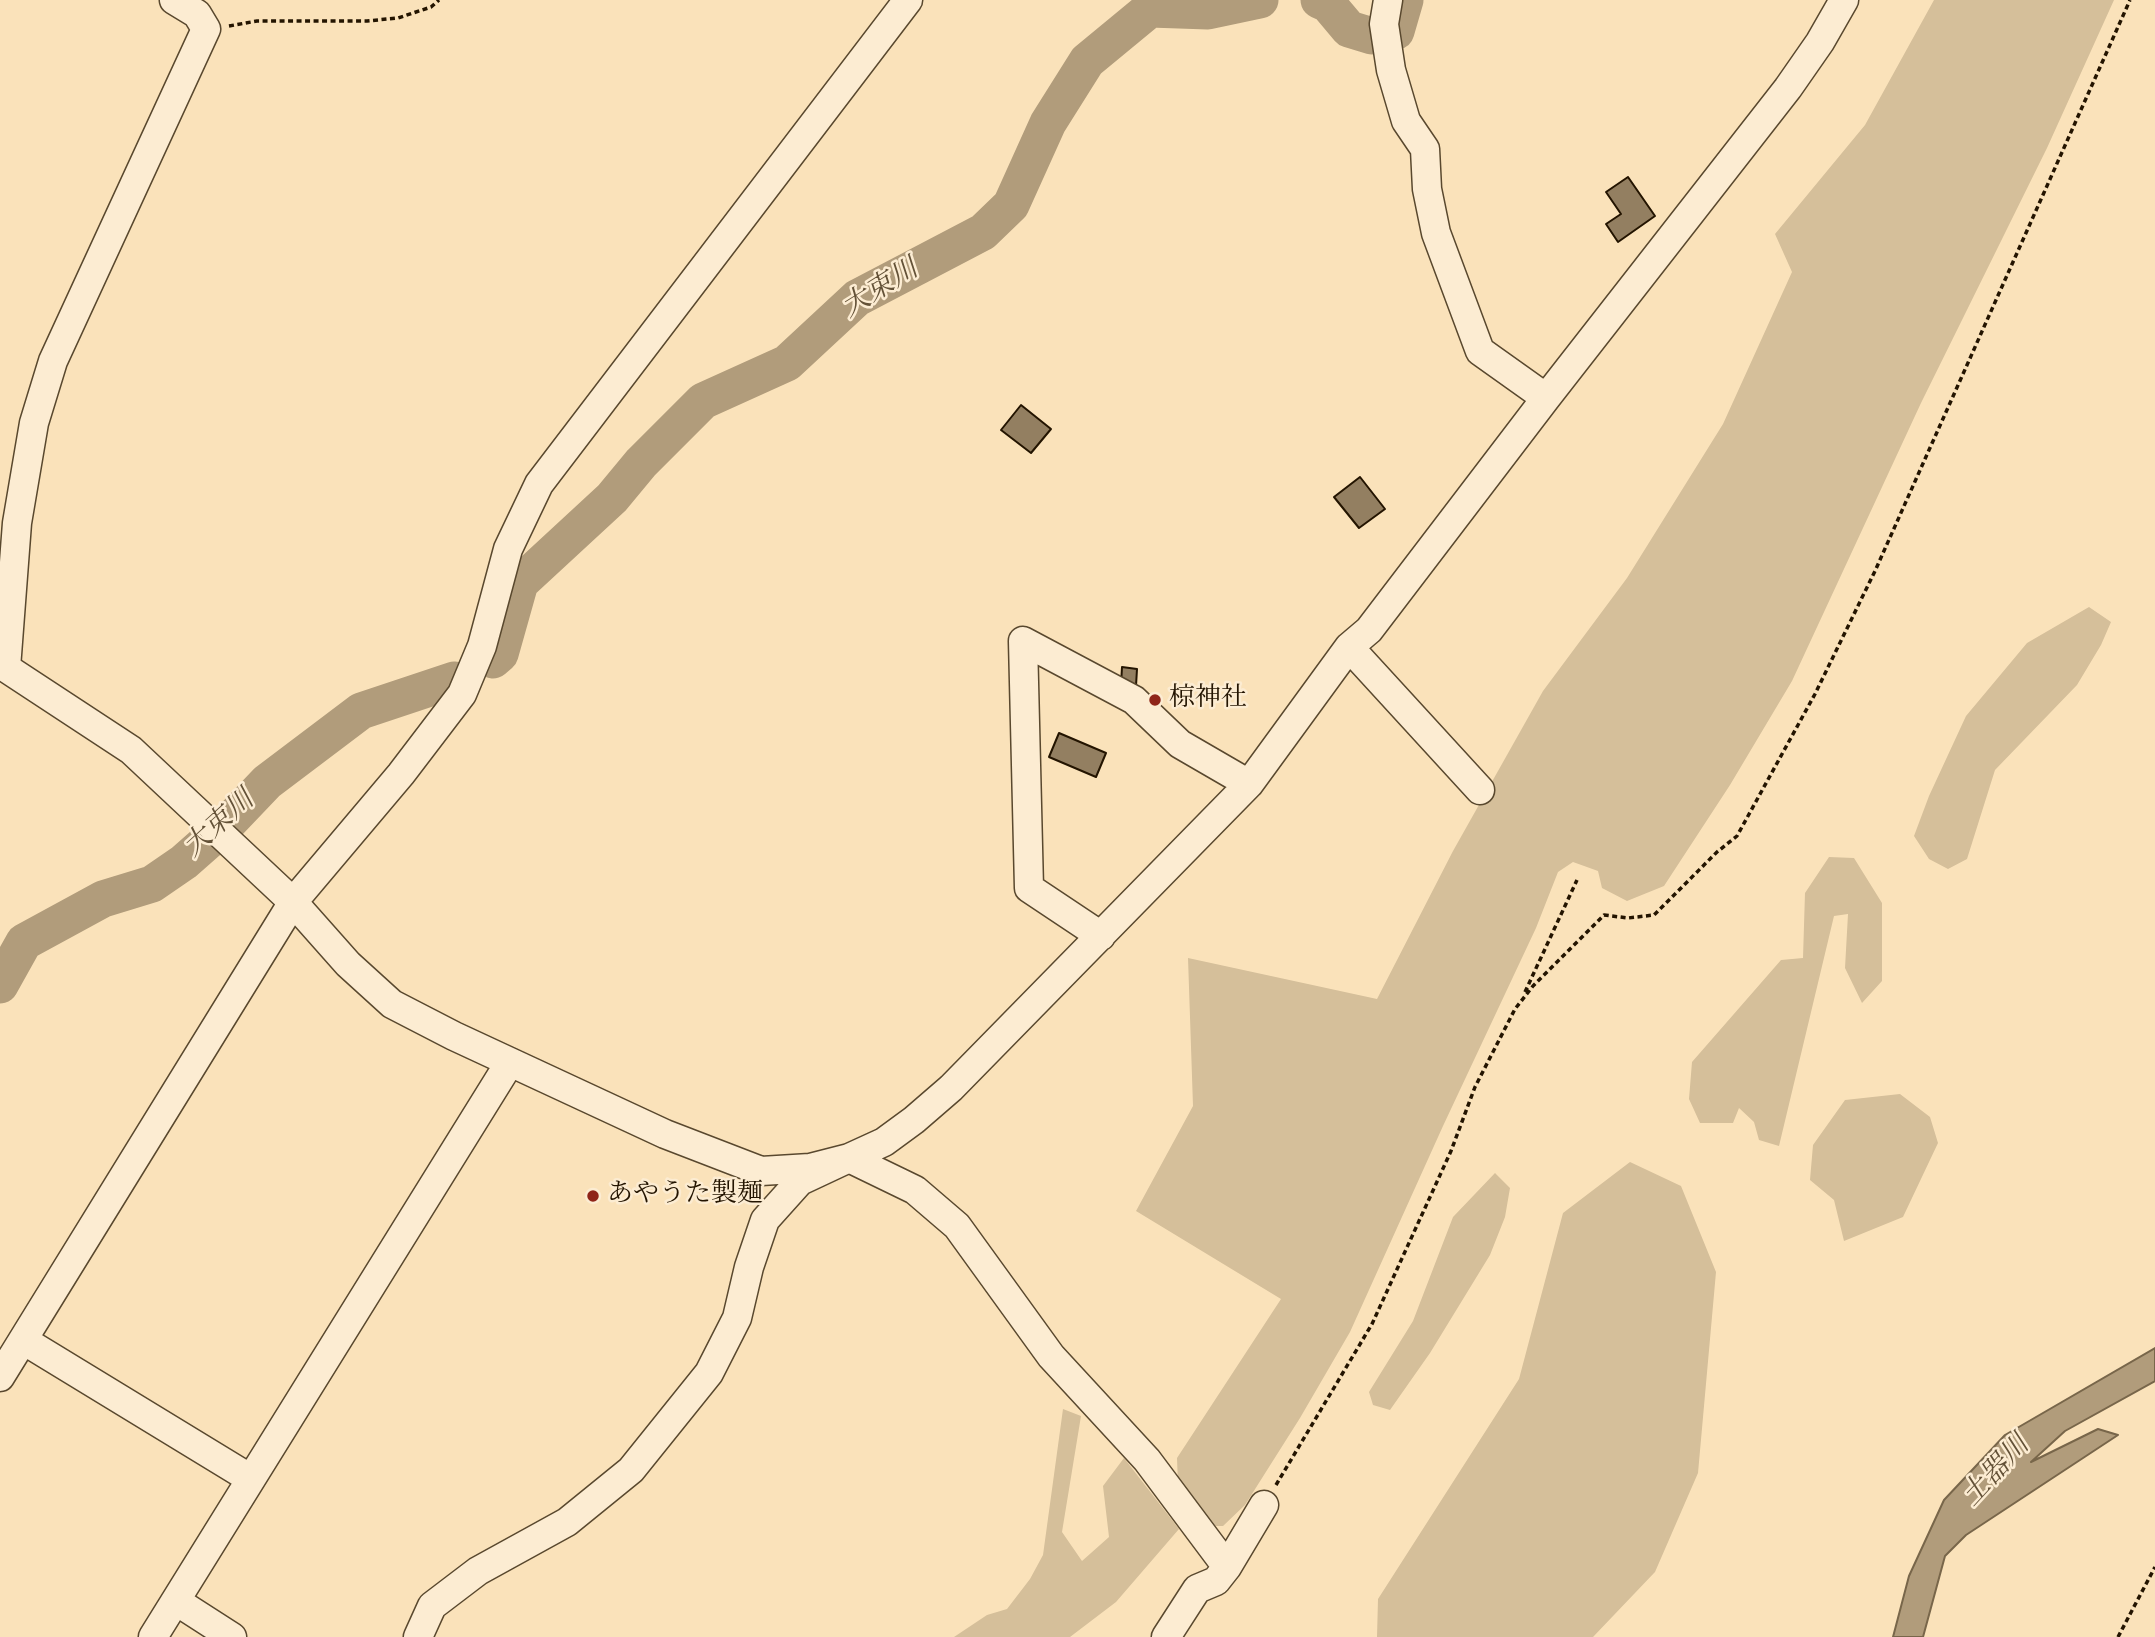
<!DOCTYPE html>
<meta charset="utf-8">
<style>
body{margin:0}
canvas{display:block;background:#fae2ba}
</style>
<canvas width="2155" height="1637"></canvas>
<script>
const context = document.querySelector('canvas').getContext('2d');
context.lineJoin = 'round';
function paint(path, color) { context.fillStyle = color; context.fill(path, 'evenodd'); }
const toPath = rows => new Path2D(rows.map(r => 'M' + r).join(''));
function stroke(path, color, width, dash) { context.strokeStyle = color; context.lineWidth = width; context.lineCap = dash ? 'butt' : 'round'; context.setLineDash(dash || []); context.stroke(path); }
function write(font, color, halo, rows, align = 'center') {
  context.font = font + ' "IM FELL DW Pica","Noto Serif JP",serif'; context.lineWidth = 5; context.setLineDash([]); context.textBaseline = 'middle'; context.strokeStyle = halo; context.fillStyle = color; for (const [text, x, y, turn = 0] of rows) {
    context.save(); context.translate(x, y); context.rotate((+turn || 0) * Math.PI / 180); context.textAlign = isNaN(turn) ? turn : align; if (halo) context.strokeText(text, 0, 0); context.fillText(text, 0, 0); context.restore();
  }
}
const green = toPath([
 [1934,0,2114,0,2047,148,1921,403,1792,681,1730,785,1664,886,1627,901,1602,888,1598,871,1573,862,1558,872,1536,928,1443,1126,1350,1332,1300,1418,1245,1505,1223,1526,1207,1526,1178,1485,1177,1458,1281,1299,1136,1211,1193,1106,1188,958,1377,999,1453,851,1543,691,1627,578,1723,424,1792,272,1775,234,1865,125],
 [2089,607,2111,622,2101,645,2077,685,1995,770,1967,859,1948,869,1929,859,1914,836,1929,796,1966,716,2027,643],
 [1829,857,1854,858,1882,903,1882,981,1862,1003,1845,968,1848,914,1834,916,1779,1146,1759,1140,1754,1122,1739,1108,1733,1123,1700,1123,1689,1099,1692,1062,1781,960,1803,958,1805,893],
 [1900,1094,1930,1117,1938,1143,1903,1217,1844,1241,1834,1200,1810,1180,1813,1145,1845,1100],
 [1630,1162,1681,1186,1716,1272,1698,1473,1655,1572,1593,1637,1377,1637,1378,1599,1519,1379,1563,1213],
 [1495,1173,1510,1188,1505,1217,1490,1255,1430,1353,1390,1410,1373,1405,1369,1392,1413,1321,1453,1217],
 [1063,1409,1081,1416,1062,1532,1082,1561,1109,1537,1103,1486,1124,1458,1179,1529,1116,1602,1070,1637,954,1637,987,1615,1007,1609,1030,1579,1043,1555]
]);
const water = toPath([
 [2155,1348,2155,1381,2065,1431,2031,1462,2098,1429,2118,1435,1966,1535,1945,1556,1923,1637,1893,1637,1909,1576,1944,1500,2005,1435,2155,1348]
]);
const river = toPath([
 [1319,0,1328,4,1349,29,1372,36,1396,31,1405,0],
 [493,660,500,654,520,583,612,498,641,463,703,401,787,363,857,298,983,232,1011,205,1048,123,1087,61,1150,9,1208,11,1260,0],
 [0,985,24,942,103,899,152,884,184,862,226,825,267,782,361,711,454,680]
]);
const building = toPath([
 [1628,177,1655,216,1618,242,1606,224,1621,214,1606,192,1628,177],
 [1021,405,1051,429,1031,453,1001,430,1021,405],
 [1360,477,1385,509,1359,528,1334,497,1360,477],
 [1122,667,1137,669,1136,686,1121,685,1122,667],
 [1059,733,1106,753,1096,777,1049,757,1059,733]
]);
const path = toPath([
 [229,26,257,21,367,21,398,18,431,7,439,0],
 [1525,992,1577,880],
 [1276,1485,1372,1324,1451,1151,1475,1087,1515,1009,1533,986,1604,915,1628,918,1654,915,1717,852,1737,836,1815,694,1875,571,2130,0],
 [2118,1637,2155,1567]
]);
const minor = toPath([
 [1388,0,1384,24,1391,70,1406,121,1425,149,1427,189,1436,233,1480,351,1546,398],
 [1349,647,1480,790],
 [0,664,131,750,293,902,348,964,392,1004,454,1036,665,1134,761,1171,810,1168,849,1158,884,1142,914,1120,951,1088,1249,784,1349,647,1369,630,1546,398,1788,88,1820,42,1844,0],
 [6,668,17,523,34,423,53,361,206,29,197,14,174,0],
 [1101,936,1029,888,1023,641,1134,700,1180,744,1249,784],
 [23,1340,251,1479],
 [0,1377,293,902,401,774,462,694,482,646,508,549,539,484,908,0],
 [176,1601,232,1637],
 [153,1637,510,1062],
 [418,1637,432,1606,478,1571,567,1522,631,1470,709,1373,737,1318,749,1267,765,1220,800,1181,849,1158,915,1190,957,1226,1051,1356,1147,1460,1227,1567],
 [1166,1637,1197,1589,1216,1581,1227,1567,1264,1505]
]);
const markers = [
 [1155,700,7,"#8f2418"],
 [593,1196,7,"#8f2418"]
];
const poiNames = [
 ["椋神社",1169,700],
 ["あやうた製麺",607,1196]
];
const waterNames = [
 ["大束川",881,290,-32],
 ["大束川",220,825,-42],
 ["土器川",1997,1472,-47]
];
paint(green, '#d5bf9a');
paint(water, '#b19c7b');
stroke(water, '#78664a', 2);
stroke(river, '#b19c7b', 37);
paint(building, '#937f61');
stroke(building, '#231400', 2);
stroke(minor, '#59482e', 31);
stroke(path, '#231400', 3.5, [5, 3.5]);
stroke(minor, '#fcecd2', 28);
for (const [x, y, r, color] of markers) { const dot = new Path2D(); dot.arc(x, y, r, 0, 2 * Math.PI); context.fillStyle = color; context.fill(dot); stroke(dot, '#fcecd2', 2.5); }
write('26px', '#231400', '#fcecd2', poiNames, 'left');
write('italic 28px', '#635137', '#fcecd2', waterNames);
</script>
